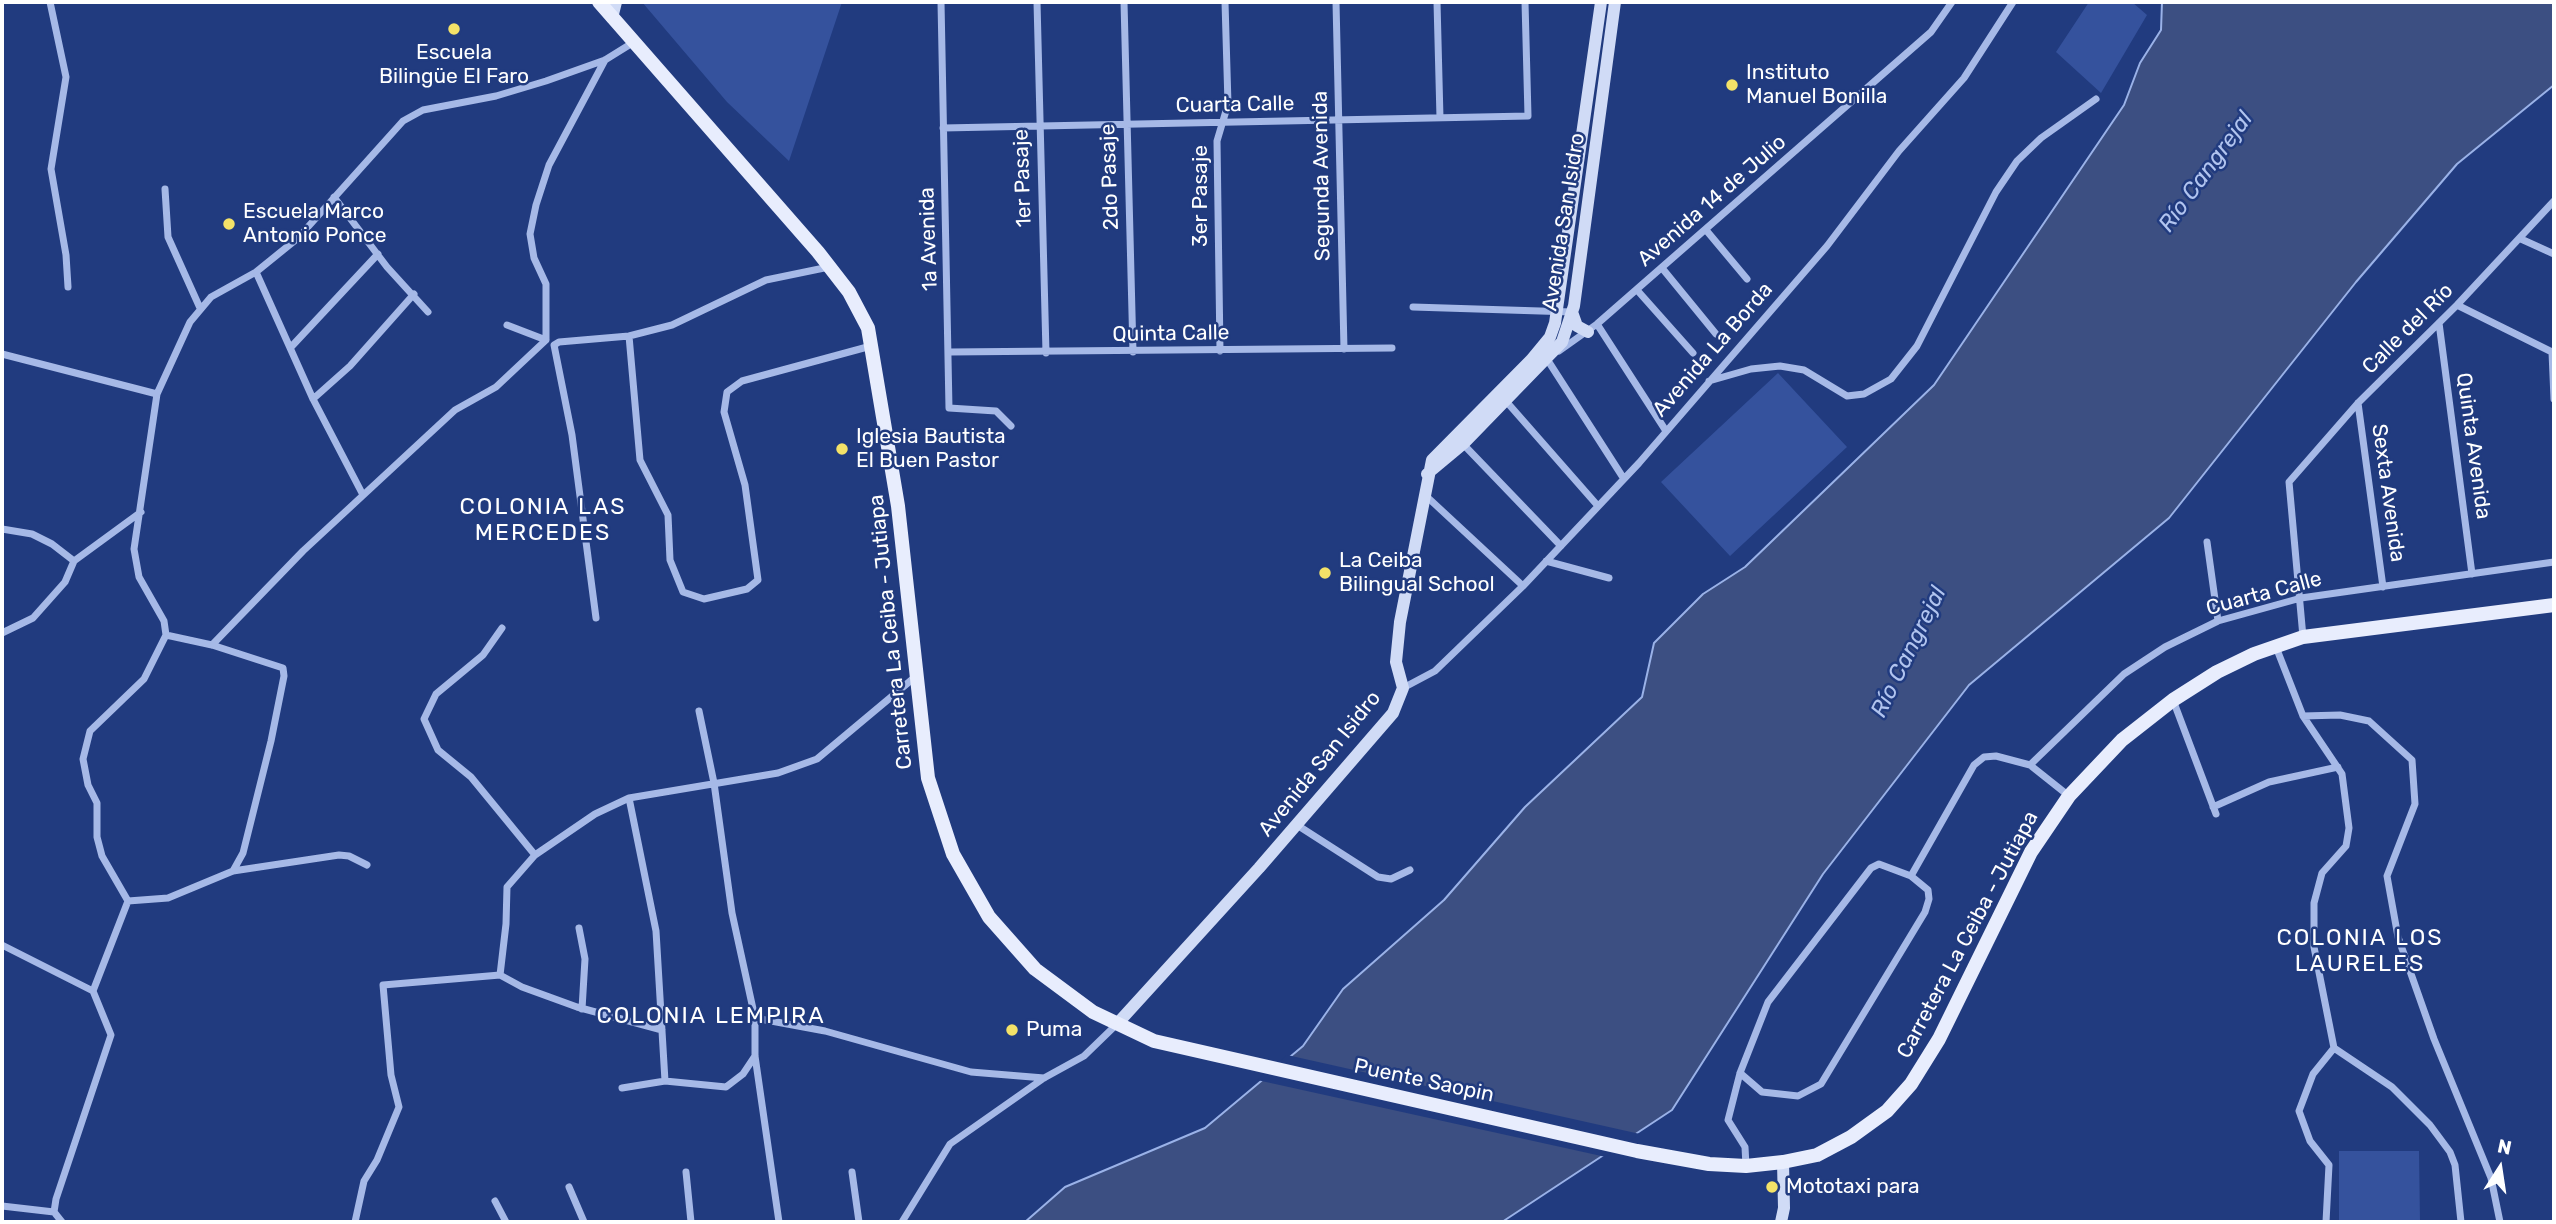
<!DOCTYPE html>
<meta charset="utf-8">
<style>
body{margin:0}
#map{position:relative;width:2556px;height:1224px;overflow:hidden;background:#213b7f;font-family:Rubik,sans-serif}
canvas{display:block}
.frame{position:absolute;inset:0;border:4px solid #fff;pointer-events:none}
.north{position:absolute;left:2465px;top:1133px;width:70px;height:70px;-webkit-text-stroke:5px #213b7f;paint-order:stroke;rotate:12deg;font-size:19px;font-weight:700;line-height:28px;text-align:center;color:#fff}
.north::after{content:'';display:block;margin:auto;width:24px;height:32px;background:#fff;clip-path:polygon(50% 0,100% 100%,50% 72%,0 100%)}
</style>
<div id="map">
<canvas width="2556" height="1224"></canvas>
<div class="frame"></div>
<div class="north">N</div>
</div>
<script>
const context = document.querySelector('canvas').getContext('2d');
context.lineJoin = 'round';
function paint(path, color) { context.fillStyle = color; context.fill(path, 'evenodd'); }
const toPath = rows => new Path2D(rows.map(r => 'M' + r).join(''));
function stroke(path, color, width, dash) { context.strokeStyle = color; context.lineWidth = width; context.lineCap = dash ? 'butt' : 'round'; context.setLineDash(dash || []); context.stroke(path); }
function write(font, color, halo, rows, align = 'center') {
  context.font = font + ' Rubik,sans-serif'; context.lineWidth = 5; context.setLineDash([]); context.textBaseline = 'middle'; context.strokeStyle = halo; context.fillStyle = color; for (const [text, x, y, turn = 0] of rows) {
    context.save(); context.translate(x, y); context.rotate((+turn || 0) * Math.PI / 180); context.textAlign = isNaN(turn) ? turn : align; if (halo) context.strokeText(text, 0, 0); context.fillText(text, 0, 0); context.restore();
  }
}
const green = toPath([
 [642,2,842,2,789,161,727,102],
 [2089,2,2132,2,2147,15,2101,93,2056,52],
 [1778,373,1847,447,1730,556,1661,482],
 [2339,1151,2419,1151,2420,1222,2339,1222]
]);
const water = toPath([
 [2162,2,2554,2,2554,85,2457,164,2356,282,2169,518,1969,685,1823,874,1672,1110,1502,1222,1025,1222,1065,1187,1205,1128,1303,1046,1343,989,1444,900,1525,807,1642,697,1654,643,1703,594,1745,567,1934,385,2124,105,2140,63,2161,30,2162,2]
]);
const pier = toPath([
 [1287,1055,1640,1134,1606,1157,1257,1080]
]);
const street = toPath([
 [50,2,66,77,51,169,66,255,68,287],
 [941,2,949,408,996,411,1011,426],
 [1037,2,1046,353],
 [1124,2,1133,352],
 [1336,2,1344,349],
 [1437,2,1440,118],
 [943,128,1528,116,1525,2],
 [165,189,168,237,200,308],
 [334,197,387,267,428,312],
 [1706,230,1747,279],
 [2521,239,2554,254],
 [1662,268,1716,334],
 [256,272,313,399,363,495],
 [1637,290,1693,353],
 [2457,305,2554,353],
 [1413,307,1572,312],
 [2439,323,2472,574],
 [1597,324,1666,431],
 [507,325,546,340],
 [629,336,640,460,668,515,670,560,683,592,704,599,747,589,758,580,745,485,724,412,727,392,742,381,871,346],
 [292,346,378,254],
 [1220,351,1217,141,1228,104,1225,2],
 [1559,351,1597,324,1931,32,1952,2],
 [950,352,1392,348],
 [2552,352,2554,399],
 [2,354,157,394],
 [1545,356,1624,479],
 [1709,381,1751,369,1780,366,1804,370,1847,396,1864,394,1891,379,1917,346,1996,192,2017,161,2041,138,2096,99],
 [313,399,350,366,414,294],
 [1505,400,1598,506],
 [2358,403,2383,587],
 [1463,444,1561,546],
 [1425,495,1523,586],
 [2,529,32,534,52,544,74,561],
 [2207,542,2218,621],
 [1546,561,1609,578],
 [596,618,572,435,554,345,559,342,629,336,672,325,766,280,829,267],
 [502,628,483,655,436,694,424,719,438,750,471,777,535,855],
 [2,633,33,618,65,582,74,561,141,512],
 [166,635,212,645,283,668,284,676,271,741,243,853,233,871],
 [2303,637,2289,482,2358,403,2457,305,2554,201],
 [212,645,303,551,455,410,496,387,546,340,546,284,534,258,530,234,536,205,549,165,605,60],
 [2276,647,2303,716,2342,774,2349,828,2346,846,2322,873,2314,903,2314,947,2334,1048,2313,1074,2299,1111,2310,1141,2329,1165,2326,1222],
 [1403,688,1435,671,1523,586,1639,463,1827,246,1899,151,1964,78,2013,2],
 [2173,700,2216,814],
 [699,711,714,783,732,913,755,1018,755,1056,779,1222],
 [2303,716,2340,715,2369,721,2412,760,2415,804,2387,876,2398,937,2434,1039,2491,1178,2500,1222],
 [2030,765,2124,674,2165,647,2218,621,2301,598,2554,562],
 [629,798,656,931,665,1081],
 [2213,807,2269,782,2338,767],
 [1297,825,1378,877,1391,879,1410,870],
 [1911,876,1974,765,1984,757,1996,756,2030,765,2069,796],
 [128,901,168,898,233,871,339,855,349,856,367,865],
 [579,928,585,959,582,1009],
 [2,945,93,991],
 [500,975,506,924,507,887,535,855,595,814,629,798,778,773,817,759,915,677],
 [755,1018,825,1031,971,1072,1044,1078],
 [2334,1048,2392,1087,2430,1125,2450,1152,2455,1165,2461,1222],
 [1740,1073,1762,1092,1798,1096,1821,1084,1925,912,1929,899,1928,890,1911,876,1879,864,1871,868,1768,1002,1740,1073,1728,1120,1745,1147,1746,1166],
 [622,1088,665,1081,726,1087,743,1074,755,1056],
 [686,1172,691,1222],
 [852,1172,859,1222],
 [569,1187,584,1222],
 [495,1201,506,1222],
 [2,1206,54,1212],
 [62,1222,54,1212,56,1199,111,1035,93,991,128,901,102,856,97,837,97,803,88,785,83,759,90,731,144,679,166,635,164,621,139,577,134,549,157,394,190,322,211,297,256,272,298,238,403,121,423,110,496,96,546,81,605,60,634,42],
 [355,1222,364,1181,377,1160,399,1107,391,1075,383,985,500,975,522,987,577,1007,662,1030],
 [902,1222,950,1144,1044,1078,1084,1056,1117,1024]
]);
const secondary = toPath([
 [612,18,616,2],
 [1572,312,1577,326,1588,332],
 [1427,474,1463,444,1562,342,1574,306,1615,2],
 [1117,1024,1259,868,1393,713,1403,688,1396,662,1400,622,1432,460,1531,360,1550,337,1555,323,1601,2],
 [1781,1222,1784,1208,1783,1162]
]);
const primary = toPath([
 [599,2,818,252,849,292,868,328,898,506,928,778,953,854,989,917,1035,969,1093,1012,1154,1041,1637,1151,1709,1164,1746,1166,1783,1162,1817,1155,1851,1137,1887,1111,1911,1084,1939,1039,2031,852,2069,796,2122,740,2173,700,2217,672,2254,654,2303,637,2554,605]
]);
const markers = [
 [454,29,7,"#f4e268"],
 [1732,85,7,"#f4e268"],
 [229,224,7,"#f4e268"],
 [842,449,7,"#f4e268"],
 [1325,573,7,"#f4e268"],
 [1012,1030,7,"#f4e268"],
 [1772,1187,7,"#f4e268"]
];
const poiNames = [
 ["Escuela",454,53,"center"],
 ["Bilingüe El Faro",454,77,"center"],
 ["Instituto",1746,73],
 ["Manuel Bonilla",1746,97],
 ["Escuela Marco",243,212],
 ["Antonio Ponce",243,236],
 ["Iglesia Bautista",856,437],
 ["El Buen Pastor",856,461],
 ["La Ceiba",1339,561],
 ["Bilingual School",1339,585],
 ["Puma",1026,1030],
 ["Mototaxi para",1786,1187]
];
const streetNames = [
 ["Cuarta Calle",1235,105,-1],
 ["Segunda Avenida",1322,176,-91],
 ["2do Pasaje",1110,177,-92],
 ["1er Pasaje",1023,178,-92],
 ["3er Pasaje",1201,196,-90],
 ["Avenida 14 de Julio",1712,201,-41],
 ["Avenida San Isidro",1564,222,-81],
 ["1a Avenida",929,239,-92],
 ["Calle del Río",2408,329,-45],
 ["Quinta Calle",1171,334,-1],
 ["Avenida La Borda",1713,350,-49],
 ["Quinta Avenida",2473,446,82],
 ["Sexta Avenida",2388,493,82],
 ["Cuarta Calle",2264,594,-15],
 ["Carretera La Ceiba - Jutiapa",891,632,-96],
 ["Avenida San Isidro",1320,764,-51],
 ["Carretera La Ceiba - Jutiapa",1968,935,-62],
 ["Puente Saopin",1424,1081,12]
];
const waterNames = [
 ["Río Cangrejal",2206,172,-54],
 ["Río Cangrejal",1909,652,-64]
];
const neighbourhoodNames = [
 ["COLONIA LAS",543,507],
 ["MERCEDES",543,533],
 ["COLONIA LOS",2360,938],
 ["LAURELES",2360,964],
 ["COLONIA LEMPIRA",711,1016]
];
paint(green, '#35529d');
paint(water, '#3c4f82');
stroke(water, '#9ab2e8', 2);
paint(pier, '#213b7f');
stroke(street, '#a6b9e7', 7);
stroke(secondary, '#d0dbf6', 12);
stroke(primary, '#e8edfd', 14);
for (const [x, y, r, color] of markers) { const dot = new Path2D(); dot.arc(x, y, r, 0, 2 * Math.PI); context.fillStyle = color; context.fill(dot); stroke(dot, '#213b7f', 2.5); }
write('21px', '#fff', '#213b7f', poiNames, 'left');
write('21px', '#fff', '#213b7f', streetNames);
write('italic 23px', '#b1c4ef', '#213b7f', waterNames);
context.letterSpacing = '2px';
write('23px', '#fff', '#213b7f', neighbourhoodNames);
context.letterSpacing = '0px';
</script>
